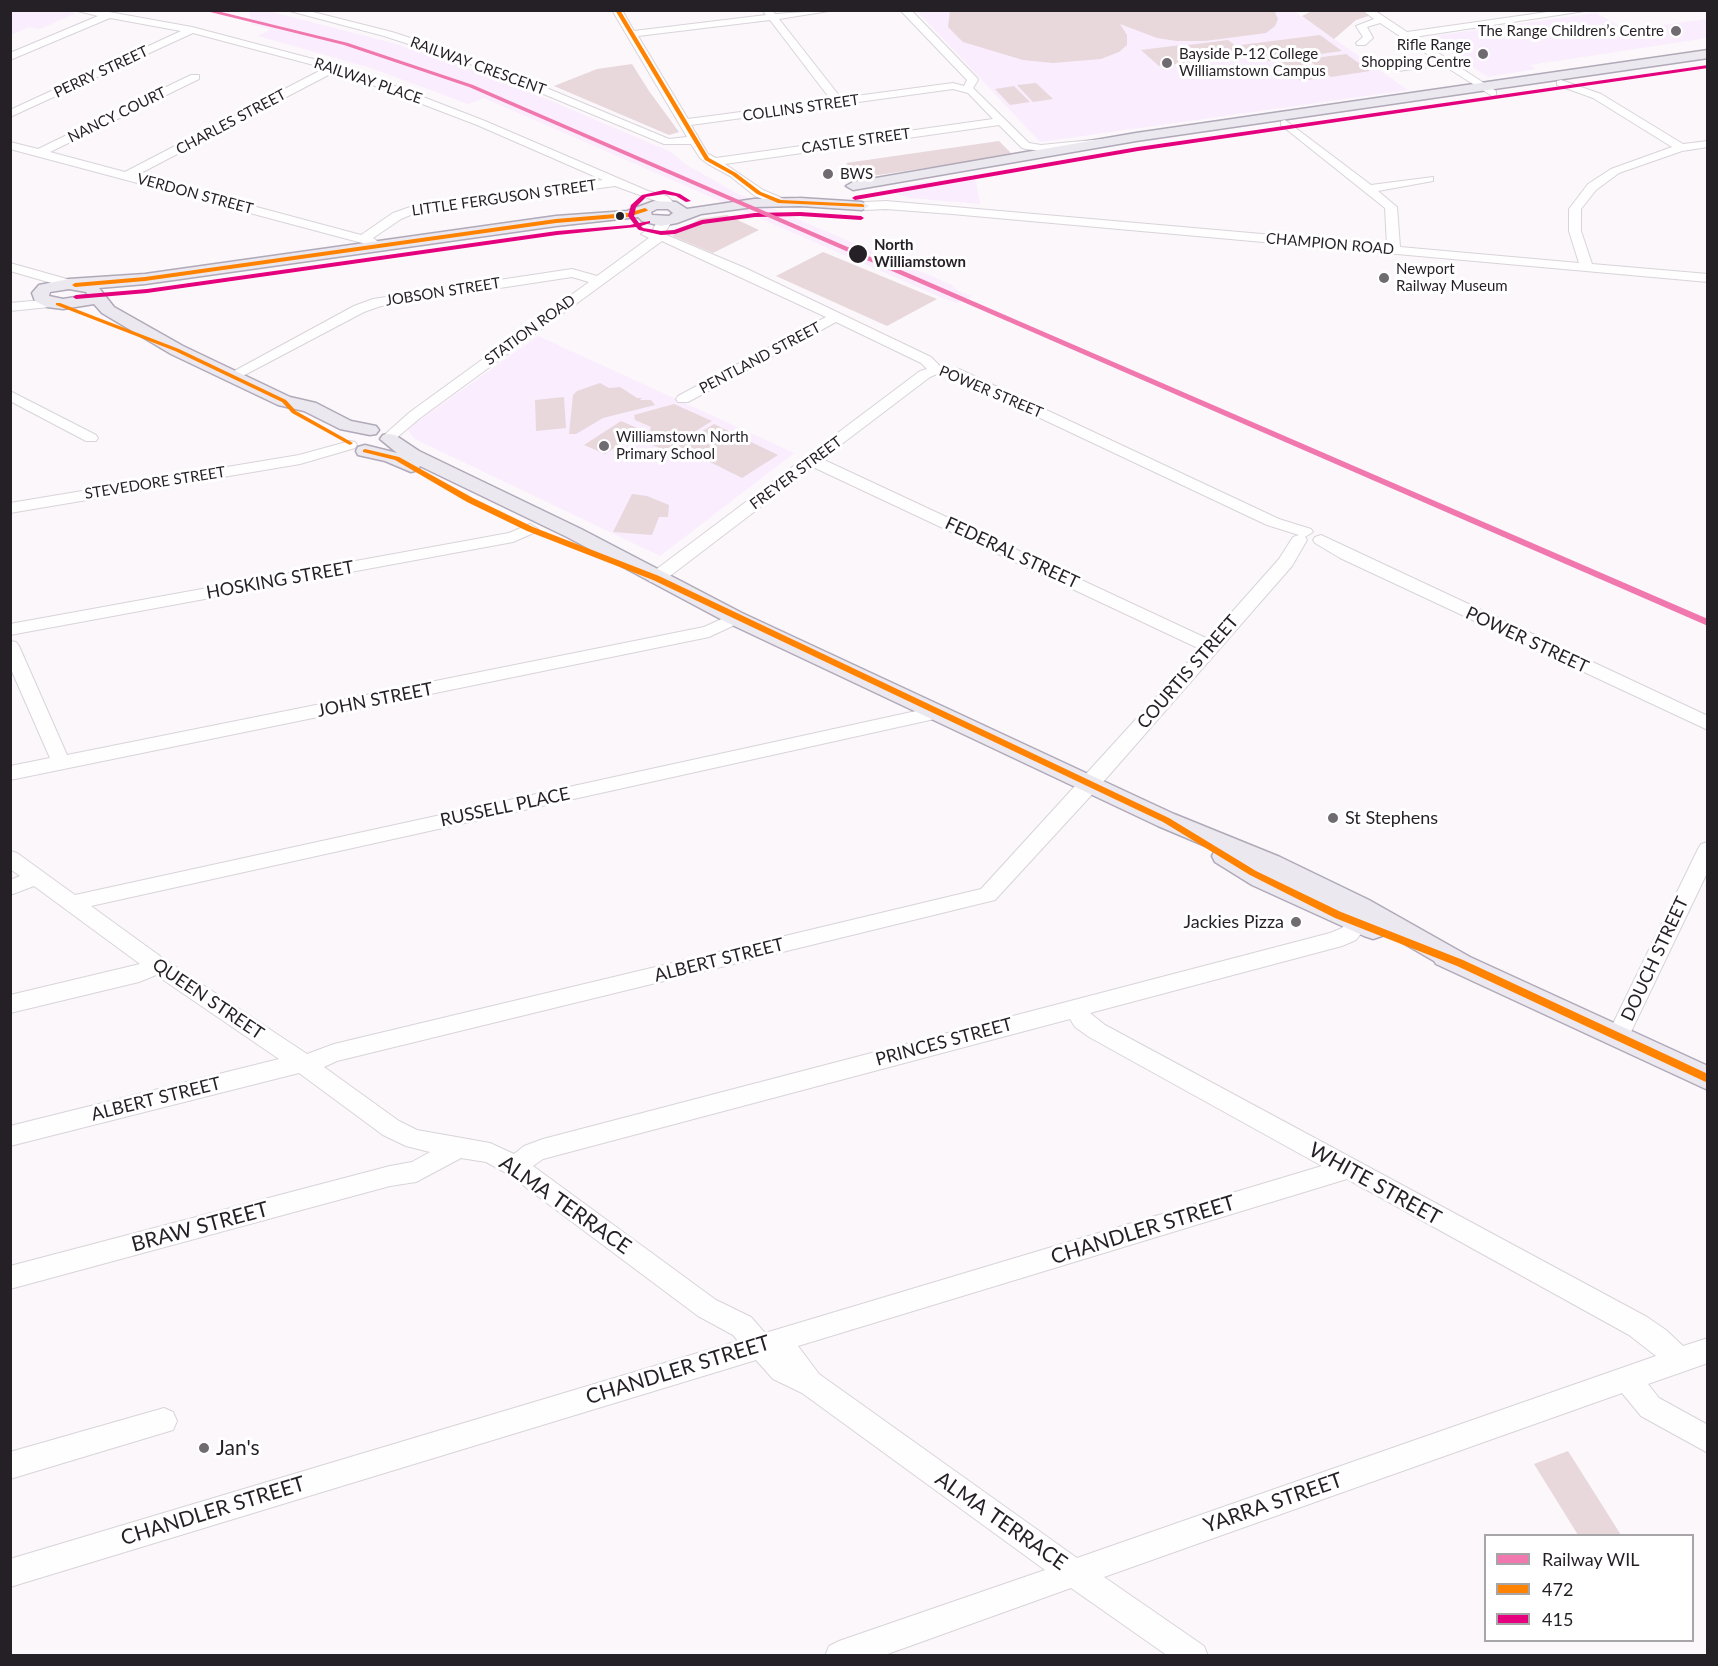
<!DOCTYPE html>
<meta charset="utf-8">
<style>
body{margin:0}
#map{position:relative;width:1718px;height:1666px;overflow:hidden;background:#fbf7fb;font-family:Lato,sans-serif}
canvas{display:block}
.frame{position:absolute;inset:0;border:12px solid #251f26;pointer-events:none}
.legend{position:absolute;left:1484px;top:1534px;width:210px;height:108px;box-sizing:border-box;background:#fff;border:2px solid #a8a5a8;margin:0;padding:8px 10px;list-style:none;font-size:18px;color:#251f26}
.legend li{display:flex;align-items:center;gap:12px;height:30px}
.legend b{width:30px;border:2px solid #a8a5a8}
</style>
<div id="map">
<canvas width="1718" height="1666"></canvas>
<div class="frame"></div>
<ul class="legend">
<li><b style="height:8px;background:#f178af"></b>Railway WIL</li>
<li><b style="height:8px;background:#ff8200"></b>472</li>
<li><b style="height:8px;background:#e5007d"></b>415</li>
</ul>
</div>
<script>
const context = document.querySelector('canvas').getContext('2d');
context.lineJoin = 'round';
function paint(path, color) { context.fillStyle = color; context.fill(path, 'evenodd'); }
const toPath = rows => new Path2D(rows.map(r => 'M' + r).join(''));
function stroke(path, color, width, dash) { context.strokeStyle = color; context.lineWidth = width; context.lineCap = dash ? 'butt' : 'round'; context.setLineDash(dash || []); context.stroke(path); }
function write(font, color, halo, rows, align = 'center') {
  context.font = font + ' Lato,sans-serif'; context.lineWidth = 6; context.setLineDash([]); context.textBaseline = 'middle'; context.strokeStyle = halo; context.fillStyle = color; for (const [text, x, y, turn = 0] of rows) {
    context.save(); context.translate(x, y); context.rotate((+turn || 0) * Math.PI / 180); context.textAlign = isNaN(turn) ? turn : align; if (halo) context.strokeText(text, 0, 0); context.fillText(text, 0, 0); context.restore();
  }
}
const built = toPath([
 [50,10,76,13,40,29,29,27,11,35,11,11],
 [249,11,268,11,396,44,497,78,671,152,685,164,736,193,952,285,958,291,972,296,957,303,945,299,484,98,468,104,371,68,258,36,271,29,251,24],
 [917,11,1294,11,1408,90,1040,142],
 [1596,13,1627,30,1707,19,1707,38,1530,65,1536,69,1488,77,1427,37],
 [975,176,980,204,910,198,899,195,899,191,905,185],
 [538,336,794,453,660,556,415,439,407,429]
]);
const green = toPath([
 [950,11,1274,10,1278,19,1275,26,1266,33,1205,41,1177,41,1157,38,1120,24,1127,35,1127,45,1119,52,1101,59,1053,63,1023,60,963,42,948,27],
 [1312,11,1384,11,1356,20,1334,39,1302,16],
 [1320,35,1342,51,1262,62,1241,45],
 [1228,40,1249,56,1208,62,1188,45],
 [1181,45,1201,61,1159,66,1141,50],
 [1346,54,1370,71,1331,77,1307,59],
 [1299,60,1322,78,1301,81,1277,63],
 [632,64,649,91,679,132,669,135,554,86,597,69],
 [1036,83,1053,99,1033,102,1017,85],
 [1014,86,1030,102,1010,105,995,89],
 [999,141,1013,155,858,178,846,163],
 [727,215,759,230,713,253,672,236,699,219],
 [823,252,937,299,887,326,776,276],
 [600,383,609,388,620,387,637,398,642,398,640,400,651,400,655,405,603,418,576,434,569,434,573,395,577,391],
 [564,397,566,428,536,431,535,400],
 [674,404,712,421,665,450,647,443,651,427,635,420,634,415],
 [621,421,642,430,605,454,584,445],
 [714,424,778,455,742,478,678,446],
 [632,494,647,496,669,505,668,517,659,517,652,535,613,532],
 [1568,1451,1621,1535,1578,1535,1534,1464]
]);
const minor = toPath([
 [74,10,98,10,192,27,351,69,485,121,648,191,667,196,676,205,674,208,666,208,659,202,615,186,415,213,401,219,373,238,384,246,378,250,366,244,10,149,10,142,38,149,191,75,199,75,199,79,50,152,125,172,325,68,193,33,10,117,10,110,181,31,110,18,10,60,10,53,98,16,74,10],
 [336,71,477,125,603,180,413,206,393,213,361,235,137,175,336,71],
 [286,10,305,10,392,32,484,62,669,139,687,137,612,10,622,10,634,31,766,15,762,10,772,10,775,14,835,10,779,19,841,98,953,83,964,86,967,80,900,10,911,10,977,78,978,80,973,88,1029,143,1041,145,1113,138,1119,141,1113,144,1041,151,1026,149,1022,148,999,125,725,164,763,190,784,199,784,205,780,206,755,196,730,176,708,164,700,158,691,144,664,144,476,66,384,36,286,10],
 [770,20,831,100,688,119,638,36,770,20],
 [953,89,968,93,993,119,716,158,708,154,691,125,953,89],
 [1362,10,1374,10,1407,32,1561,10,1591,10,1414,37,1496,91,1496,95,1492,96,1443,65,1398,71,1398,67,1436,60,1380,23,1367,27,1373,38,1365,45,1357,45,1356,43,1363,37,1356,26,1374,19,1362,10],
 [1561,80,1601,94,1683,144,1708,141,1708,147,1682,151,1619,173,1596,190,1581,209,1581,231,1592,264,1708,274,1708,282,952,214,886,209,865,210,859,206,865,202,886,201,1387,245,1385,208,1281,125,1281,121,1285,120,1371,185,1433,177,1433,181,1378,191,1397,207,1400,247,1579,263,1569,231,1569,209,1588,184,1611,169,1672,147,1593,98,1557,85,1557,81,1561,80],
 [666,217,672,221,664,234,745,268,931,357,940,366,959,369,1279,519,1311,529,1313,532,1305,537,1307,540,1292,566,1097,789,995,900,337,1061,324,1067,399,1121,417,1130,490,1143,514,1154,524,1146,543,1139,1330,933,1342,928,1360,905,1367,903,1374,905,1377,911,1374,917,1356,940,1342,946,1090,1013,1105,1025,1647,1317,1666,1330,1683,1346,1708,1338,1708,1363,1648,1384,1659,1398,1708,1425,1708,1453,1641,1416,1622,1393,1104,1577,1204,1646,1208,1656,1168,1656,1071,1588,882,1656,825,1656,829,1646,839,1641,1045,1570,802,1393,773,1379,756,1360,10,1587,10,1559,738,1341,733,1335,698,1316,508,1174,486,1162,461,1158,416,1182,390,1186,10,1289,10,1266,390,1166,412,1162,430,1152,406,1146,383,1135,299,1073,10,1146,10,1126,279,1059,156,975,139,982,10,1013,10,995,140,964,34,886,10,895,10,880,20,876,10,869,10,851,17,853,75,895,939,706,945,708,948,712,945,716,939,718,91,906,164,959,307,1054,334,1044,981,889,1200,649,813,467,662,582,650,582,648,578,650,574,920,371,927,369,921,363,836,322,688,402,678,402,676,399,678,396,826,317,662,241,420,418,394,440,389,441,382,437,410,412,589,282,572,277,381,306,364,312,237,379,232,380,225,376,354,306,373,299,572,269,597,276,649,238,641,234,647,230,652,231,657,222,666,217],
 [937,374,951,376,1267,525,1299,535,1293,537,1279,559,1208,639,822,459,930,377,937,374],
 [1070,1019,1075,1027,1089,1037,1322,1166,765,1333,751,1317,716,1300,533,1166,543,1159,1070,1019],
 [1347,1179,1629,1335,1656,1356,1077,1558,819,1374,798,1346,1347,1179],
 [10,263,74,281,75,284,69,288,10,271,10,263],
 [54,299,61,303,59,306,10,311,10,303,54,299],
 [10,391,96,435,98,438,96,441,86,441,10,401,10,391],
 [350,441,355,442,357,445,355,448,300,464,10,513,10,503,299,455,350,441],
 [530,524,538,529,536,532,513,542,10,635,10,624,509,533,530,524],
 [1321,535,1708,716,1708,730,1340,558,1315,543,1313,540,1315,537,1321,535],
 [735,613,741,614,743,618,741,622,709,637,10,780,10,766,50,758,10,667,10,641,16,642,19,646,67,755,704,627,735,613],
 [1708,842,1708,871,1629,1036,1626,1042,1618,1045,1610,1042,1607,1036,1698,849,1701,844,1708,842],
 [164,1408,173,1412,177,1421,173,1430,10,1479,10,1452,164,1408]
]);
const major = toPath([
 [1708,50,1708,58,1136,141,853,190,846,186,853,182,1136,133,1708,50],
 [800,198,862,202,869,206,862,210,800,206,754,207,701,214,677,223,661,226,642,221,638,217,556,226,145,284,99,288,114,307,183,346,290,397,316,403,351,421,376,426,379,430,376,434,370,435,340,429,304,411,278,405,171,354,102,313,94,304,63,309,47,307,35,301,32,293,39,285,69,279,145,274,556,216,627,211,654,201,676,202,687,209,754,199,800,198],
 [657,209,668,209,673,213,669,216,652,215,651,212,657,209],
 [69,289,86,292,88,295,63,299,49,296,50,292,69,289],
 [389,434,395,435,419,451,581,529,742,613,1174,814,1280,857,1369,900,1470,957,1708,1066,1708,1090,1436,964,1434,961,1384,932,1382,936,1373,939,1364,936,1252,885,1215,862,1212,856,1215,850,1158,826,728,623,567,537,420,466,418,470,411,472,385,461,358,455,356,451,358,447,365,445,397,453,380,439,383,435,389,434]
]);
const bus1 = toPath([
 [615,10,620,10,709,158,736,173,761,192,781,200,862,204,864,205,864,207,778,203,757,194,732,175,705,160,615,10],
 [645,208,648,210,647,211,628,217,556,223,145,281,75,287,72,285,75,283,145,277,556,219,628,213,645,208],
 [56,303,60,303,179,349,286,400,296,411,353,443,350,445,348,444,292,413,282,402,175,351,56,305,56,303],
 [365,449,399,457,473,498,533,527,659,576,1169,818,1256,871,1341,912,1463,960,1708,1074,1708,1083,1457,966,1335,918,1250,875,1163,822,653,580,527,531,467,502,395,460,363,452,363,450,365,449]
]);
const bus2 = toPath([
 [1708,65,1708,68,1138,151,855,200,852,198,855,196,1138,147,1708,65],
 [664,190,680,194,691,201,686,202,676,196,664,194,646,197,636,207,634,216,639,223,650,221,650,223,641,226,643,228,661,231,674,230,702,220,755,213,800,212,861,216,864,218,861,220,800,216,755,217,703,224,675,234,661,235,639,230,636,227,557,235,147,293,76,299,73,297,76,295,147,289,557,231,630,225,634,224,628,216,631,205,642,195,664,190]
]);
const rail1 = toPath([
 [202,10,213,10,348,43,473,85,1708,619,1708,626,469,87,344,45,202,10]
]);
const markers = [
 [1676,31,6,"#706b71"],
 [1483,54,6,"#706b71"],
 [1167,63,6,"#706b71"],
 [828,174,6,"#706b71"],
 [620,216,5,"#251f26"],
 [858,254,10,"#251f26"],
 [1384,278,6,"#706b71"],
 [604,446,6,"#706b71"],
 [1333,818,6,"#706b71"],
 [1296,922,6,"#706b71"],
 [204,1448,6,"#706b71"]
];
const farPoinames = [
 ["The Range Children’s Centre",1664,31,"right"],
 ["Rifle Range",1471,45,"right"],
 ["Shopping Centre",1471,62,"right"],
 ["Bayside P-12 College",1179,54],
 ["Williamstown Campus",1179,71],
 ["BWS",840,174],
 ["Newport",1396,269],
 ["Railway Museum",1396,286],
 ["Williamstown North",616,437],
 ["Primary School",616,454]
];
const farStreetnames = [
 ["RAILWAY CRESCENT",478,66,20],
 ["PERRY STREET",101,72,-25],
 ["RAILWAY PLACE",368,81,19],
 ["COLLINS STREET",801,108,-8],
 ["NANCY COURT",117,115,-26],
 ["CHARLES STREET",231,122,-28],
 ["CASTLE STREET",856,141,-8],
 ["VERDON STREET",195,194,15],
 ["LITTLE FERGUSON STREET",504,198,-8],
 ["CHAMPION ROAD",1330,244,5],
 ["JOBSON STREET",443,292,-9],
 ["STATION ROAD",530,330,-36],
 ["PENTLAND STREET",760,358,-28],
 ["POWER STREET",991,392,23],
 ["FREYER STREET",796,473,-37],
 ["STEVEDORE STREET",155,483,-9]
];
const farStopnames = [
 ["North",874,245],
 ["Williamstown",874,262]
];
const streetNames = [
 ["FEDERAL STREET",1012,553,25],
 ["HOSKING STREET",280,580,-10],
 ["POWER STREET",1527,640,25],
 ["COURTIS STREET",1188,672,-49],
 ["JOHN STREET",375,700,-11],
 ["RUSSELL PLACE",505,807,-12],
 ["DOUCH STREET",1655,959,-65],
 ["ALBERT STREET",719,960,-14],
 ["QUEEN STREET",208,999,34],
 ["PRINCES STREET",944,1042,-15],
 ["ALBERT STREET",156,1099,-14]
];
const poiNames = [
 ["St Stephens",1345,818],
 ["Jackies Pizza",1284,922,"right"]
];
const nearStreetnames = [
 ["WHITE STREET",1375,1184,29],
 ["ALMA TERRACE",565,1205,35],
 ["BRAW STREET",200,1227,-15],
 ["CHANDLER STREET",1143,1230,-17],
 ["CHANDLER STREET",678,1370,-17],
 ["YARRA STREET",1273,1503,-19],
 ["CHANDLER STREET",213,1511,-17],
 ["ALMA TERRACE",1001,1521,35]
];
const nearPoinames = [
 ["Jan's",216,1448]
];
paint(built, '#faedfd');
paint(green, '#e8d8db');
stroke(minor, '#d9d4d9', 2);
stroke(major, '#b0a9b8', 3);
paint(minor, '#fefefe');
paint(major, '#ebe8ef');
paint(bus1, '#ff8200');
paint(bus2, '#e5007d');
paint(rail1, '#f178af');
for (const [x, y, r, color] of markers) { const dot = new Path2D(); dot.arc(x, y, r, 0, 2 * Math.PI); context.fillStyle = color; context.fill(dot); stroke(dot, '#fff', 2); }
write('15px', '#251f26', '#fff', farPoinames, 'left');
write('15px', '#251f26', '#fff', farStreetnames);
write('bold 15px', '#251f26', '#fff', farStopnames, 'left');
write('18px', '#251f26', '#fff', streetNames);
write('18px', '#251f26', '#fff', poiNames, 'left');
write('21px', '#251f26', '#fff', nearStreetnames);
write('21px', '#251f26', '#fff', nearPoinames, 'left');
</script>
